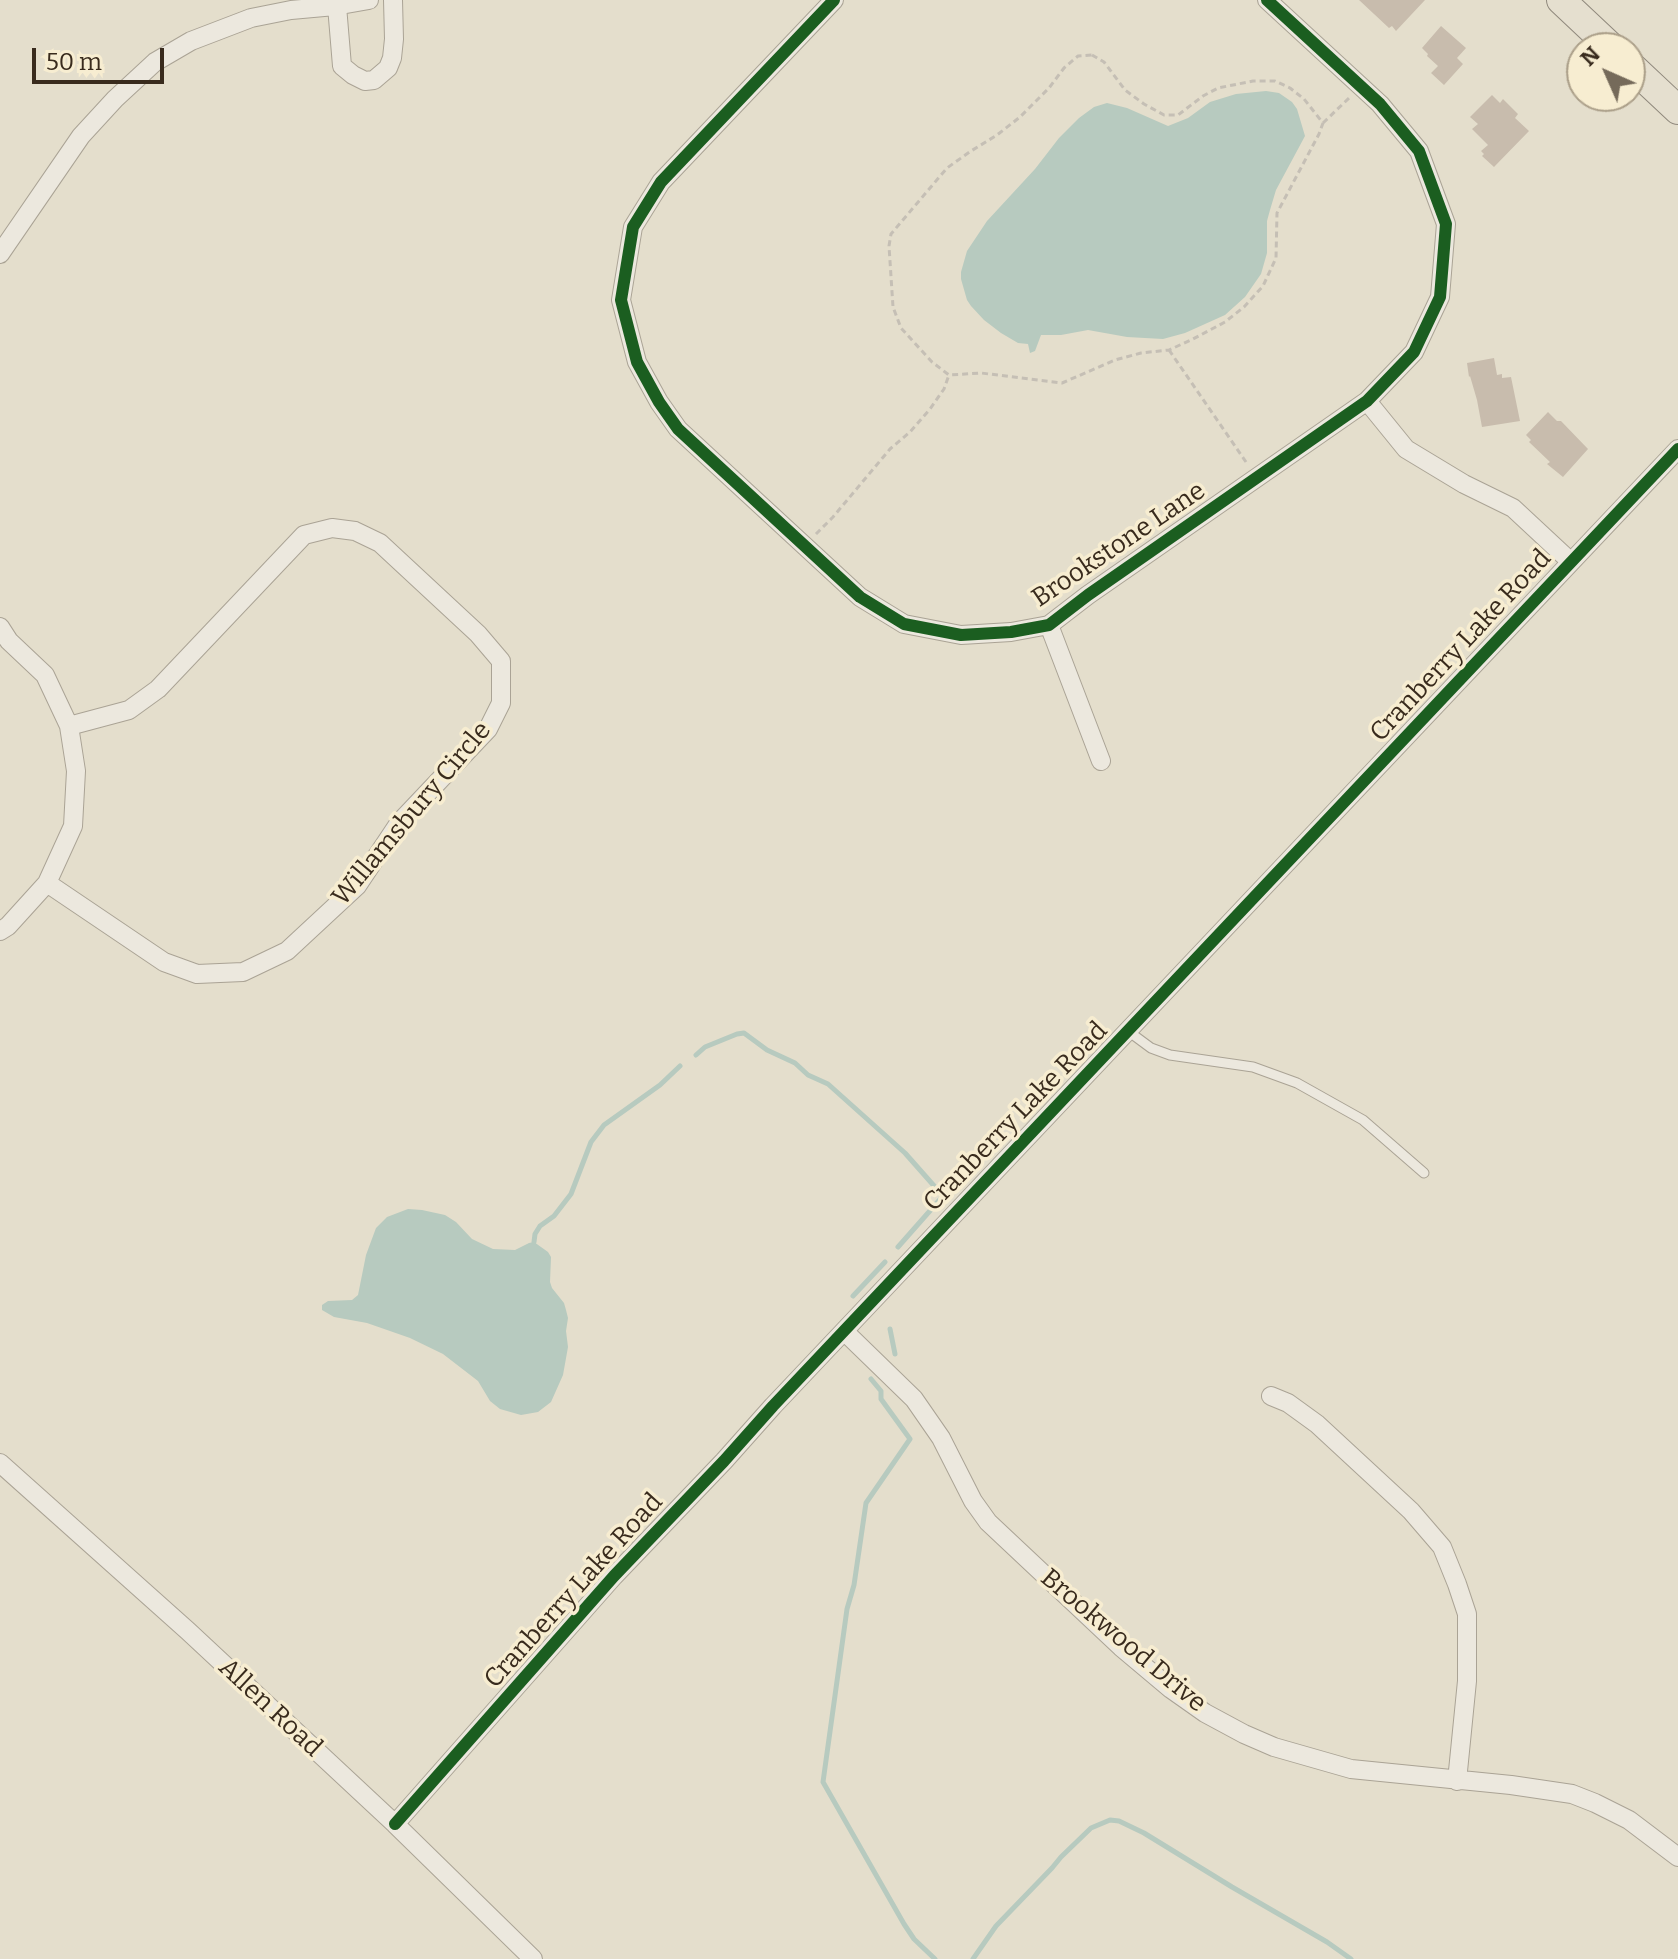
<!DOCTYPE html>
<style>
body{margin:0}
#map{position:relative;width:1678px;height:1959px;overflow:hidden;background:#e4decc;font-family:Bitter,serif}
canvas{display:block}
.north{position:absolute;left:1566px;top:32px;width:80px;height:80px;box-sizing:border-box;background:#f7edd1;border:2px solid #ab9f89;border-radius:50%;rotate:315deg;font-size:22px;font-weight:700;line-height:32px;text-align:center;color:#392b1d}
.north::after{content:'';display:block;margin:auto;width:28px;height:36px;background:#756a5a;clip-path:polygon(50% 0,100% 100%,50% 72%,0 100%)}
.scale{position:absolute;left:32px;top:48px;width:132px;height:36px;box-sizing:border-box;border:4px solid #392b1d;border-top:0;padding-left:10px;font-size:24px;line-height:28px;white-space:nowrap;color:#392b1d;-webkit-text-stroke:6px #f7edd1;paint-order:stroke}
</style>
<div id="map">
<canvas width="1678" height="1959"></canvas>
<div class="north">N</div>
<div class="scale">50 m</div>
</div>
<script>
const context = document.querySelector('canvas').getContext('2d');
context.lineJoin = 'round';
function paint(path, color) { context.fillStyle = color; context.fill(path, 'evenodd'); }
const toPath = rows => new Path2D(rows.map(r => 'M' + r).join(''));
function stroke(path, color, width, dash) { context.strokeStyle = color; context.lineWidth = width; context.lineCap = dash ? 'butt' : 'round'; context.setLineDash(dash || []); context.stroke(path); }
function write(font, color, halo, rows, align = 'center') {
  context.font = font + ' Bitter,serif'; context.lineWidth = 7; context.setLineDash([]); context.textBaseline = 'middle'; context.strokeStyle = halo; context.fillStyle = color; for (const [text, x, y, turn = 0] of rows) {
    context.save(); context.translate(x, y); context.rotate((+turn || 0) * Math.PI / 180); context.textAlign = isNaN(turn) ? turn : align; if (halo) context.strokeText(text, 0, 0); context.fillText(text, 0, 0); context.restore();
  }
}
const water = toPath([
 [1266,91,1279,93,1292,102,1297,109,1305,136,1276,190,1270,210,1267,221,1267,253,1261,274,1245,297,1225,315,1185,333,1163,339,1127,337,1088,330,1061,335,1041,335,1035,351,1030,353,1028,344,1018,343,1001,333,984,320,971,306,967,300,961,279,961,272,967,251,987,221,1035,169,1059,138,1079,118,1094,107,1107,103,1127,108,1168,126,1188,118,1210,102,1236,94],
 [408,1209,422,1210,445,1215,456,1222,472,1239,493,1249,515,1250,529,1243,534,1242,548,1252,551,1257,550,1282,552,1288,564,1303,566,1310,568,1318,566,1331,568,1347,563,1375,551,1402,538,1412,521,1415,500,1409,490,1401,478,1381,443,1354,410,1338,367,1323,334,1317,322,1310,322,1305,328,1301,352,1300,358,1295,366,1255,376,1228,387,1217]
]);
const stream = toPath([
 [696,1055,705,1047,737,1034,744,1033,767,1050,795,1063,808,1075,828,1084,905,1153,943,1196,898,1247],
 [534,1242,535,1234,540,1226,554,1216,571,1194,591,1142,604,1125,660,1085,680,1066],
 [853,1296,885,1262],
 [890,1329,895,1354],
 [871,1379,881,1391,881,1399,910,1439,866,1503,854,1585,847,1609,823,1782,904,1924,914,1939,935,1959],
 [973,1959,996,1926,1052,1868,1061,1857,1091,1828,1110,1820,1119,1821,1144,1833,1232,1887,1327,1942,1351,1959]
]);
const building = toPath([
 [1359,0,1425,0,1396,31,1392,26,1389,28],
 [1441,26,1466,48,1457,58,1463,64,1444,85,1431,73,1438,66,1427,56,1428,54,1422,48],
 [1492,95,1500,103,1503,99,1518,114,1515,118,1529,131,1494,167,1482,156,1484,154,1481,151,1488,145,1472,129,1478,124,1470,117],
 [1494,358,1497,375,1502,374,1502,378,1511,377,1520,421,1482,427,1477,400,1470,376,1469,377,1467,363],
 [1548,412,1557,421,1561,421,1588,449,1563,477,1547,464,1550,462,1529,442,1531,440,1526,435]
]);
const path = toPath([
 [1092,55,1104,62,1125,90,1144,104,1164,115,1178,115,1203,96,1218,88,1253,81,1275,81,1290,88,1304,99,1323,123,1319,134,1277,213,1276,258,1263,286,1244,307,1225,322,1193,339,1169,350,1141,353,1115,360,1062,383,981,373,949,375,932,362,901,328,893,307,889,246,891,234,947,168,971,151,997,135,1020,117,1049,88,1064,68,1078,56,1092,55],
 [1323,123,1349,98],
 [1169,350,1246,462],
 [816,534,833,517,890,449,910,432,930,409,944,389,949,375]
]);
const lane = toPath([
 [1128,1031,1151,1048,1170,1055,1253,1067,1297,1083,1363,1120,1424,1173]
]);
const street = toPath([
 [834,0,661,182,633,227,621,300,637,362,659,402,678,429,860,597,904,624,961,635,1011,632,1049,625,1088,595,1367,401,1414,352,1440,297,1446,224,1419,151,1380,104,1267,0],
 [337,6,342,66,353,75,365,81,374,80,388,68,392,58,394,39,393,0],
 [0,254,81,136,115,99,155,62,191,41,251,18,291,10,335,6,369,0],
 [1367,401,1406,449,1464,484,1513,508,1571,562],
 [1049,625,1101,761],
 [0,627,9,641,45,675,69,726,76,771,73,826,47,883,8,926,0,931],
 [47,883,164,962,197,974,243,972,287,951,357,886,399,823,488,729,501,703,501,661,478,634,380,543,355,531,332,528,304,535,158,689,129,710,69,726],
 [844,1331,914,1399,941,1438,973,1501,988,1522,1121,1647,1171,1689,1205,1713,1244,1734,1274,1747,1351,1769,1511,1785,1572,1794,1595,1803,1629,1820,1678,1857],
 [1271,1396,1288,1403,1317,1424,1411,1511,1442,1547,1457,1584,1467,1614,1467,1681,1457,1781],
 [0,1463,188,1631,395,1824,533,1959],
 [395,1824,614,1576,724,1461,773,1406,1678,449]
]);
const primary = toPath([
 [1561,0,1612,48],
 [1630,65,1678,110]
]);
const cycleway = toPath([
 [834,0,661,182,633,227,621,300,637,362,659,402,678,429,860,597,904,624,961,635,1011,632,1049,625,1088,595,1367,401,1414,352,1440,297,1446,224,1419,151,1380,104,1267,0],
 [395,1824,614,1576,724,1461,773,1406,1678,449]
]);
const streetNames = [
 ["Brookstone Lane",1119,545,-34],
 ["Cranberry Lake Road",1461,646,-47],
 ["Willamsbury Circle",412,814,-50],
 ["Cranberry Lake Road",1016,1117,-46],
 ["Cranberry Lake Road",574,1591,-48],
 ["Brookwood Drive",1123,1641,40],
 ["Allen Road",270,1708,43]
];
paint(water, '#b7cabf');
stroke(stream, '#b7cabf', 5);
paint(building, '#c8bcad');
stroke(lane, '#aaa395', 11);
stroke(street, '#aaa395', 20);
stroke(primary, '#8f887c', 30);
stroke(path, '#c5bfb5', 3, [6, 4]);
stroke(lane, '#ece8de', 9);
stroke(street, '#ece8de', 18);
stroke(primary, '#e5dfcf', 28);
stroke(cycleway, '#1b5e20', 12);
write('26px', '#392b1d', '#f7edd1', streetNames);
</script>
